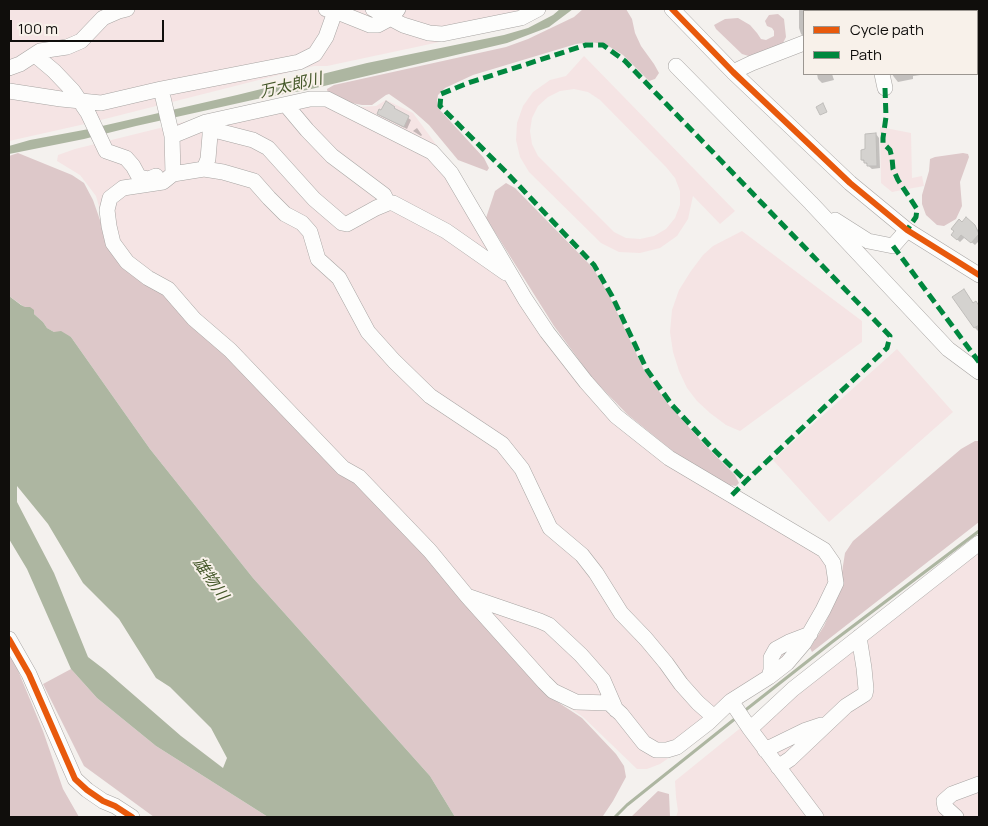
<!DOCTYPE html>
<meta charset="utf-8">
<style>
body{margin:0}
#map{position:relative;width:988px;height:826px;overflow:hidden;background:#f4f1ee;font-family:Manrope,sans-serif}
canvas{display:block}
.frame{position:absolute;inset:0;border:10px solid #100e0c;pointer-events:none}
.legend{position:absolute;left:803px;top:10px;width:175px;height:65px;box-sizing:border-box;background:#f8f1ea;border:1px solid #9b9691;margin:0;padding:6px 9px;list-style:none;font-size:15px;color:#100e0c}
.legend li{display:flex;align-items:center;gap:10px;height:25px}
.legend b{width:25px;border:1px solid #9b9691}
.scale{position:absolute;left:10px;top:20px;width:154px;height:22px;box-sizing:border-box;border:2px solid #100e0c;border-top:0;padding-left:6px;font-size:15px;line-height:18px;white-space:nowrap;color:#100e0c;-webkit-text-stroke:4px #f8f1ea;paint-order:stroke}
</style>
<div id="map">
<canvas width="988" height="826"></canvas>
<div class="frame"></div>
<ul class="legend">
<li><b style="height:6px;background:#e8590c"></b>Cycle path</li>
<li><b style="height:6px;background:#00873e"></b>Path</li>
</ul>
<div class="scale">100 m</div>
</div>
<script>
const context = document.querySelector('canvas').getContext('2d');
context.lineJoin = 'round';
function paint(path, color) { context.fillStyle = color; context.fill(path, 'evenodd'); }
const toPath = rows => new Path2D(rows.map(r => 'M' + r).join(''));
function stroke(path, color, width, dash) { context.strokeStyle = color; context.lineWidth = width; context.lineCap = dash ? 'butt' : 'round'; context.setLineDash(dash || []); context.stroke(path); }
function write(font, color, halo, rows, align = 'center') {
  context.font = font + ' Manrope,"Noto Sans JP",sans-serif'; context.lineWidth = 4; context.setLineDash([]); context.textBaseline = 'middle'; context.strokeStyle = halo; context.fillStyle = color; for (const [text, x, y, turn = 0] of rows) {
    context.save(); context.translate(x, y); context.rotate((+turn || 0) * Math.PI / 180); context.textAlign = isNaN(turn) ? turn : align; if (halo) context.strokeText(text, 0, 0); context.fillText(text, 0, 0); context.restore();
  }
}
const green = toPath([
 [9,9,549,9,519,23,435,43,327,66,314,66,85,124,9,141],
 [584,56,735,211,720,224,693,196,688,219,677,236,660,248,640,253,619,252,601,243,529,172,520,157,516,140,517,123,523,106,533,92,550,80,566,76],
 [574,89,588,92,600,100,666,167,675,178,680,191,680,205,675,218,666,229,654,236,640,239,626,238,614,232,538,156,532,144,530,131,532,118,538,106,548,97,560,91],
 [329,97,360,107,376,106,386,100,413,113,446,158,549,328,618,411,669,454,836,559,822,623,712,728,660,764,647,769,637,769,583,717,552,696,430,556,150,283,103,221,96,196,80,175,57,161,58,155,75,149,253,105],
 [880,127,911,133,912,178,922,176,924,186,892,192,881,183],
 [742,231,862,321,862,342,740,431,726,425,710,413,697,401,687,388,679,371,673,352,670,332,672,310,679,290,691,271,703,255,713,246],
 [897,349,953,412,829,522,773,460],
 [979,539,979,817,676,817,678,811,676,797,675,781,838,649]
]);
const forest = toPath([
 [583,9,626,9,632,19,635,33,641,46,654,64,659,73,655,79,649,81,623,55,605,44,590,42,576,44,473,75,445,88,438,95,437,101,439,109,484,158,489,168,487,171,458,160,429,125,412,110,389,94,386,95,372,105,362,105,341,101,328,95,327,89,334,85,506,47,528,39,574,17],
 [778,14,784,19,786,37,782,45,752,57,742,54,716,29,714,25,725,19,738,18,750,25,757,33,761,39,766,40,774,36,774,31,772,28,767,26,765,21,769,15],
 [18,153,72,175,84,183,93,200,108,243,165,295,231,359,340,475,355,483,429,558,550,697,582,718,616,754,624,766,626,777,613,801,603,816,600,817,455,817,430,776,253,578,150,449,71,337,54,332,47,328,43,322,34,314,9,296,9,156],
 [963,153,968,154,969,157,960,182,962,206,956,219,944,226,937,225,926,215,922,204,922,195,929,171,930,159,935,157],
 [506,183,515,188,593,268,609,295,644,370,668,404,703,443,735,475,739,483,736,486,728,485,674,452,627,414,593,379,554,326,486,218,495,191],
 [975,441,979,441,979,522,812,652,810,648,824,626,842,585,842,572,845,553,853,541,961,449],
 [9,654,17,668,43,731,63,789,79,817,9,817],
 [71,669,97,698,156,746,268,817,154,817,84,766,43,684],
 [658,791,669,794,670,817,631,817]
]);
const water = toPath([
 [560,9,573,9,549,27,507,43,307,90,266,97,136,126,84,139,9,154,9,146,30,140,89,129,237,95,367,63,504,35,528,28,553,15],
 [9,296,21,305,25,307,30,307,34,310,34,314,43,322,47,328,54,332,61,331,71,337,150,449,253,578,430,776,455,817,268,817,156,746,97,698,71,669,27,569,9,539],
 [17,486,48,524,83,583,119,619,156,678,170,687,211,728,227,758,223,768,181,736,105,670,88,657,54,573,17,502]
]);
const shadow = toPath([
 [799,9,848,9,848,11,804,11,804,37,801,34,799,28],
 [875,9,888,9,885,11,875,11],
 [817,74,832,74,834,80,822,83,818,79],
 [892,74,928,74,913,76,913,79,898,82,894,77],
 [394,108,411,120,407,129,381,116,378,113],
 [417,128,422,135,421,136,413,131],
 [876,134,879,138,880,168,872,169,862,160],
 [966,219,978,230,979,233,979,241,975,245,965,237,960,242,952,235],
 [963,291,974,304,976,303,979,306,979,332,975,328,954,297]
]);
const stream = toPath([
 [743,712,832,642,979,531],
 [615,817,627,805,736,718]
]);
const building = toPath([
 [386,101,395,107,394,108,409,116,404,127,377,114,379,109,381,110,386,101],
 [823,103,827,112,820,115,816,107,823,103],
 [876,133,877,166,867,166,867,163,864,163,864,160,861,160,861,150,865,149,865,134,876,133],
 [966,217,975,225,979,234,971,243,961,235,957,240,951,235,954,231,951,229,959,219,962,222,966,217],
 [964,289,973,303,976,301,979,306,979,325,974,328,952,297,964,289]
]);
const minor = toPath([
 [326,9,335,11,370,25,378,25,391,18,398,9],
 [373,9,403,25,429,33,442,34,521,18,538,9],
 [672,9,733,72,850,183,907,230,979,275],
 [854,9,855,11],
 [35,55,54,71,73,91,88,113,106,151,126,158,133,166,139,177,149,179,156,176],
 [676,66,811,203,948,349,979,372],
 [9,68,20,64,40,51,67,47,81,41,103,18,119,11,127,9],
 [733,72,752,63,804,43],
 [882,74,885,88],
 [161,89,172,136,173,174,204,169,223,172,254,181,269,198,285,214,302,223,310,232,318,259,339,278,368,332,394,361,430,396,502,444,522,469,550,528,582,555,596,573,621,613,646,639,666,663,681,684,698,703,714,717],
 [9,91,61,99,101,103,161,89,299,62,315,54,326,37,336,9],
 [286,105,307,130,332,156,384,195,388,203],
 [210,129,253,140,268,148,314,199,342,223,347,224,376,208,388,203,393,203,446,231,506,273],
 [172,136,206,122,310,99,327,99,432,152,451,173,525,299,547,332,586,382,616,416,669,458,824,550,833,563,836,583,823,610,804,643,787,663,769,677,731,701,708,723,677,747,667,750,656,750,644,743,621,714,609,703,576,702,553,691,544,682,467,596,430,551,359,477,343,468,230,350,194,319,168,289,148,278,127,262,113,243,109,226,107,210,110,198,123,188,163,182,173,174],
 [204,169,208,159,210,135,210,122],
 [835,220,868,241,893,246,907,230],
 [470,597,540,621,549,625,581,655,603,680,616,710],
 [9,639,29,674,75,779,87,790,103,801,115,806,132,817],
 [769,677,771,670,771,658,776,649,789,642,810,634],
 [731,701,750,729,816,817],
 [750,729,793,689,979,543],
 [765,750,806,730,821,725],
 [778,767,790,759,846,706,865,694,866,689,864,668,859,637],
 [956,817,945,807,944,801,952,794,979,784]
]);
const quiet = toPath([
 [885,88,886,117,883,138,883,143,890,150,892,158,893,169,898,180,917,209,916,217,907,230],
 [893,246,979,362],
 [732,495,746,481,887,348,890,336,625,61,603,45,586,45,468,83,441,94,440,106,506,172,594,265,612,296,647,370,672,405,711,447,746,481]
]);
const cycleway = toPath([
 [672,9,733,72,850,183,907,230,979,275],
 [9,639,29,674,75,779,87,790,103,801,115,806,132,817]
]);
const waterNames = [
 ["万太郎川",291,86,-13],
 ["雄物川",210,579,55]
];
paint(green, '#f5e4e4');
paint(forest, '#ddc8c9');
paint(water, '#adb6a1');
paint(shadow, '#0003');
stroke(stream, '#adb6a1', 3);
paint(building, '#d4d2cf');
stroke(building, '#bfbdba', 1);
stroke(minor, '#a8a5a3', 16);
stroke(minor, '#fdfdfc', 15);
stroke(quiet, '#00873e', 5, [10, 5]);
stroke(cycleway, '#e8590c', 6);
write('italic 16px', '#45582a', '#f8f1ea', waterNames);
</script>
